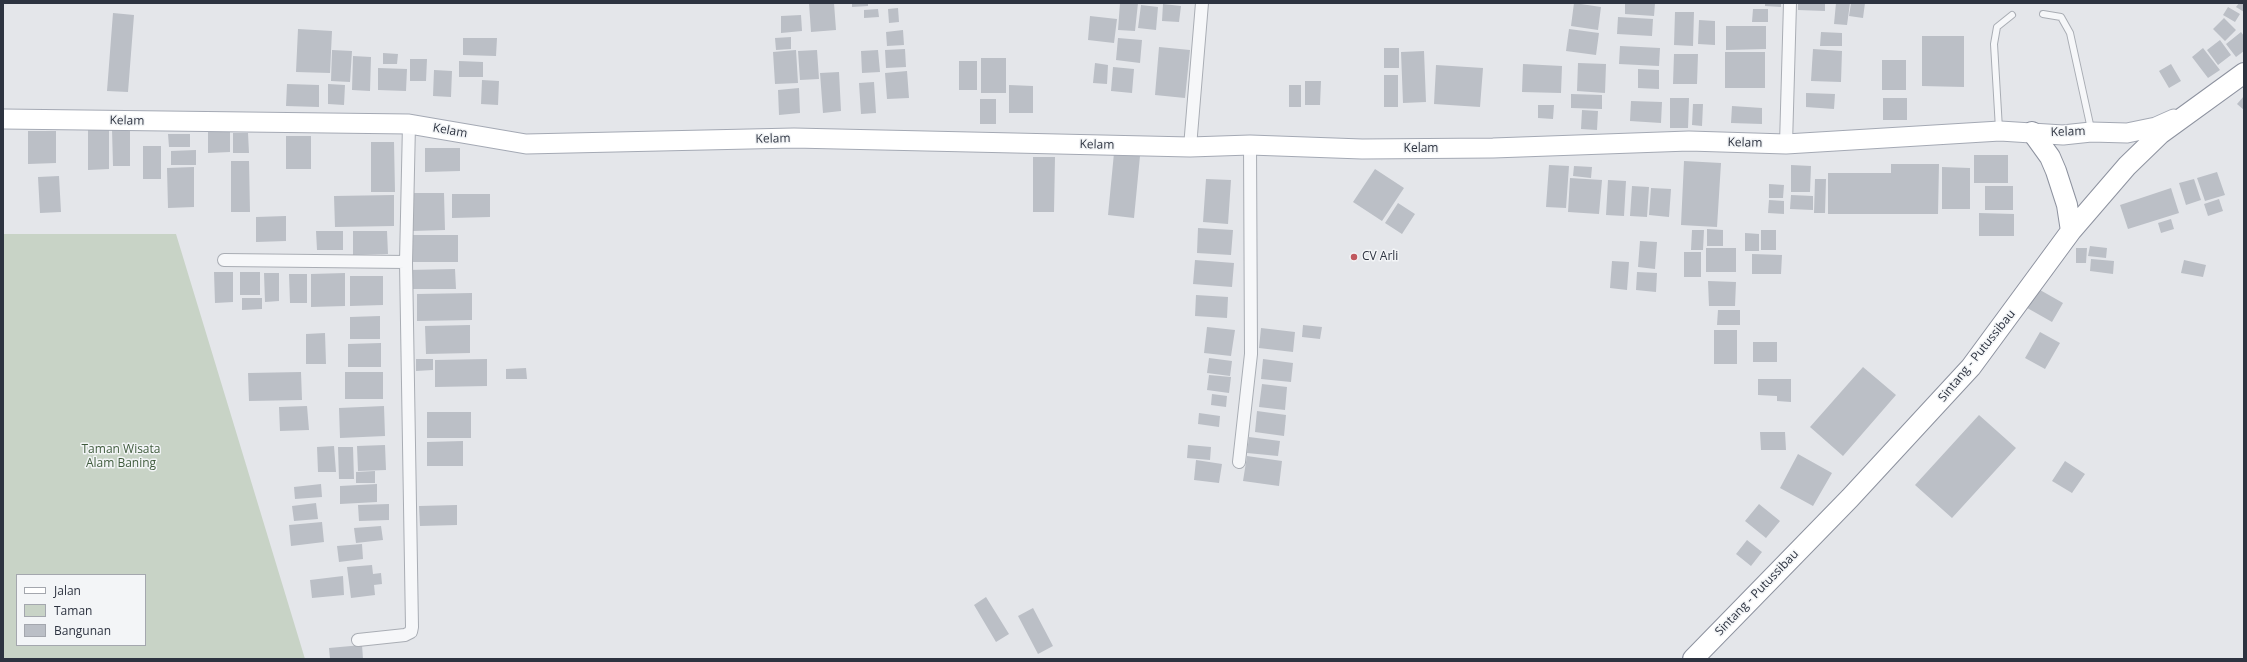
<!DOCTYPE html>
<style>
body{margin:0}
#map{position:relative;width:2247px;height:662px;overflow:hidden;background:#e4e6ea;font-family:"Open Sans",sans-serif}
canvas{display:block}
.frame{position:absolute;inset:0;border:4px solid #2d3340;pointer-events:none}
.legend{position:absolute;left:16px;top:574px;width:130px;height:72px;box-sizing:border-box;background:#f3f5f7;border:1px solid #a4a7ae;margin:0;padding:5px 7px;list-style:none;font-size:12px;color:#2d3340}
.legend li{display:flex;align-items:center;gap:8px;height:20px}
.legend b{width:20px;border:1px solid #a4a7ae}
</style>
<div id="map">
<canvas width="2247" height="662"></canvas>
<div class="frame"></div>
<ul class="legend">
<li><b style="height:5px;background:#fff"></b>Jalan</li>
<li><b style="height:11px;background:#c8d3c6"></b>Taman</li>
<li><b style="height:11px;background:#bbbfc6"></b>Bangunan</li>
</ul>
</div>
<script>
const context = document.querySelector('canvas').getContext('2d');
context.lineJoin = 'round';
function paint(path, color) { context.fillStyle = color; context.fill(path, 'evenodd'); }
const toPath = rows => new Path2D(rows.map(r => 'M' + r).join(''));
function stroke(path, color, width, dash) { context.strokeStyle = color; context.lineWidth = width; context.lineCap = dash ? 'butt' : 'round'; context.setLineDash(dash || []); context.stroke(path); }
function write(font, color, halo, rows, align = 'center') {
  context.font = font + ' "Open Sans",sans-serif'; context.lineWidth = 3; context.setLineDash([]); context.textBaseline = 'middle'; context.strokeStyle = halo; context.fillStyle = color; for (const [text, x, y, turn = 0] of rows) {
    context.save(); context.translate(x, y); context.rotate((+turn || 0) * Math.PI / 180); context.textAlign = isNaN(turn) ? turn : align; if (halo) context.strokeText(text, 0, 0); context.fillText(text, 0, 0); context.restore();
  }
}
const green = toPath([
 [3,234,176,234,305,659,3,659],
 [17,575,145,575,145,645,17,645]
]);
const building = toPath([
 [809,3,834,3,836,30,811,32],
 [852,3,868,3,868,6,852,7],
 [1120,3,1138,3,1135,31,1118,30],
 [1574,3,1601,7,1598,30,1571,26],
 [1625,3,1655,3,1654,16,1625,14],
 [1765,3,1781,3,1781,7,1765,6],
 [1798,3,1825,3,1825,11,1798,10],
 [1836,3,1850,3,1847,25,1834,24],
 [1851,3,1865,3,1863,18,1849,16],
 [2239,3,2244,3,2244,12,2236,7],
 [1163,4,1181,6,1179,22,1162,21],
 [1141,5,1158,7,1156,30,1138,28],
 [2228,7,2240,14,2235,22,2223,15],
 [898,8,899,22,889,23,888,9],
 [878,9,879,17,864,18,864,10],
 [1753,9,1768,9,1768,22,1752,22],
 [1675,12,1694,12,1693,46,1674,45],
 [113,13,134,15,128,92,107,91],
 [801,15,802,31,781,33,781,16],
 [1090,16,1117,19,1114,43,1088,40],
 [1618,17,1653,19,1652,36,1617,34],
 [2224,18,2236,30,2225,41,2213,29],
 [1699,20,1715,21,1715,45,1698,44],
 [1726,26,1766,26,1766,49,1726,50],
 [298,29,332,31,330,73,296,72],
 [1569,29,1599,33,1596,55,1566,51],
 [903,30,904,45,887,46,886,32],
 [1821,32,1842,33,1842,46,1820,46],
 [2241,32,2244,36,2244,51,2236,57,2226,44],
 [1922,36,1964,36,1964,87,1922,86],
 [791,37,791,49,776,50,775,38],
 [463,38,497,38,496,56,463,55],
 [1118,38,1142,40,1140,63,1116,60],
 [2220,40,2231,55,2218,65,2207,50],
 [1620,46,1660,48,1659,66,1619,64],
 [1159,47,1190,50,1185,98,1155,95],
 [1384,48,1399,48,1399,68,1384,68],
 [2203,48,2220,70,2208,78,2192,57],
 [905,49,906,67,886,68,885,50],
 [1813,49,1842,51,1841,82,1811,81],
 [332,50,352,51,350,82,331,81],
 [796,50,798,83,775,84,773,52],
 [817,50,819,79,800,80,798,51],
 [878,50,880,72,862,73,861,51],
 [1424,51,1426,102,1403,103,1401,52],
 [1725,52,1765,52,1765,88,1725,88],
 [383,53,398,54,397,64,383,64],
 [1674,54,1698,54,1697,84,1673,84],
 [353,56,371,57,370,91,352,90],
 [981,58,1006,58,1006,93,981,93],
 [410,59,427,59,426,81,410,81],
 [1882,60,1906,60,1906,90,1882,90],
 [459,61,483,62,483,77,459,77],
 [959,61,977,61,977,90,959,90],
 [1095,63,1108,65,1107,84,1093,83],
 [1578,63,1606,64,1605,93,1577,91],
 [1523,64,1562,66,1561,93,1522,92],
 [2171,64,2181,81,2169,88,2159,71],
 [1436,65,1483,68,1480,107,1434,104],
 [1113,67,1134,69,1132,93,1111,91],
 [378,68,407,69,406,91,378,90],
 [1638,69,1659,70,1659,89,1638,88],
 [434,70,452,71,451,97,433,96],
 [907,71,909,98,887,99,885,73],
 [839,72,841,111,823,113,820,73],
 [1384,75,1398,75,1398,107,1384,107],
 [482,80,499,81,498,105,481,104],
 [1305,81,1321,81,1320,105,1305,105],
 [874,82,876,113,861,114,859,83],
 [287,84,319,85,319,107,286,106],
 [328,84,345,85,344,105,328,104],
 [1009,85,1033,86,1033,113,1009,113],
 [1289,85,1301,85,1301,107,1289,107],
 [799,88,800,113,779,115,778,90],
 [1806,93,1835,94,1834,109,1806,107],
 [1571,94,1602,95,1602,109,1571,108],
 [2244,96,2244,110,2237,104],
 [1670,98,1689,98,1688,128,1670,128],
 [1883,98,1907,98,1907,120,1883,120],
 [980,99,996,99,996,124,980,124],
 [1631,101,1662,102,1661,123,1630,121],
 [1693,104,1703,104,1702,126,1692,125],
 [1538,105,1554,105,1553,119,1538,118],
 [1732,106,1762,108,1762,124,1731,123],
 [1582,110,1598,111,1597,130,1581,129],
 [109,128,109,169,88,170,88,129],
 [112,129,130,129,130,166,113,166],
 [28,131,56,131,56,163,28,164],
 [230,131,230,152,208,153,208,132],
 [233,133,248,133,249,153,233,153],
 [168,134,190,134,190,147,169,147],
 [286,136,311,136,311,169,286,169],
 [371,142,394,142,395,192,371,192],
 [143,146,161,146,161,179,143,179],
 [425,148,460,148,460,171,425,172],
 [196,150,196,165,171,165,171,151],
 [1114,153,1140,156,1134,218,1108,215],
 [1974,155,2008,155,2008,183,1974,183],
 [1033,157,1055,157,1054,212,1033,212],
 [231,161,249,161,250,212,231,212],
 [1684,161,1721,163,1717,227,1681,225],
 [1891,164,1939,164,1938,214,1828,214,1828,173,1891,173],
 [1549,165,1569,166,1566,208,1546,207],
 [1791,165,1811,166,1810,192,1791,192],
 [1574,166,1592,167,1591,178,1573,176],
 [194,167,194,207,168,208,167,168],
 [1942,167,1970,168,1970,209,1942,209],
 [1375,169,1404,188,1382,221,1353,202],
 [2217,172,2225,195,2205,201,2197,178],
 [59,176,61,212,40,213,38,177],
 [1570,178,1602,180,1599,214,1568,212],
 [1206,179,1231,180,1228,224,1203,222],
 [1815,179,1826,179,1825,213,1814,213],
 [2194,179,2201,200,2186,205,2179,183],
 [1608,180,1626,181,1624,216,1606,215],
 [1769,184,1784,185,1783,198,1769,198],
 [1632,186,1649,187,1647,217,1630,216],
 [1985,186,2013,186,2013,210,1985,210],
 [1651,188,1671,189,1669,217,1649,215],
 [2171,188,2179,213,2128,229,2120,205],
 [411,193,444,193,445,230,412,231],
 [452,194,490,194,490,217,452,218],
 [394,195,394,226,335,227,334,196],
 [1791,195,1813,196,1813,210,1790,209],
 [2219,199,2223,211,2208,216,2204,204],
 [1769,200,1784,201,1784,214,1768,213],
 [1398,203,1415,214,1402,234,1385,223],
 [1979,213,2014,214,2014,236,1979,236],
 [286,216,286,241,256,242,256,217],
 [2171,219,2174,229,2161,233,2158,223],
 [1198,228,1233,230,1231,255,1197,253],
 [1707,229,1723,230,1723,246,1707,246],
 [1692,230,1704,230,1703,250,1691,250],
 [1761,230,1776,230,1776,250,1761,250],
 [316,231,343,231,343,250,317,250],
 [353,231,387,231,388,254,353,255],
 [1745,233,1759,234,1759,251,1745,251],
 [413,235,458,235,458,262,413,262],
 [1640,241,1657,242,1655,269,1638,267],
 [2090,246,2107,248,2106,258,2088,256],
 [1706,248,1736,248,1736,272,1706,272],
 [2076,248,2087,248,2086,263,2076,263],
 [1684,252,1701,252,1701,277,1684,277],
 [1752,254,1782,255,1781,274,1752,274],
 [2091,259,2114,261,2113,274,2090,271],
 [1195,260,1234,263,1232,287,1193,284],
 [2184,260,2206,265,2203,277,2181,273],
 [1612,261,1629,262,1627,290,1610,288],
 [455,269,456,289,409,289,408,270],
 [214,272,233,272,233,302,215,303],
 [240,272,260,272,260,295,240,295],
 [1637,272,1657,273,1656,292,1636,290],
 [264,273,279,273,279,301,265,302],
 [345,273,345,306,311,307,311,274],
 [289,274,307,274,307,303,290,303],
 [350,276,383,276,383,305,350,306],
 [1708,281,1736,282,1735,306,1709,306],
 [2033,286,2063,303,2052,322,2022,305],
 [472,293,472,320,417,321,417,294],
 [1196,295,1228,297,1227,318,1195,316],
 [242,298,262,298,262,309,242,310],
 [1718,310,1740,310,1740,325,1717,325],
 [380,316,380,339,350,339,350,317],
 [470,325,470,353,426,354,425,326],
 [1303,325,1322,327,1320,339,1302,337],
 [1207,327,1235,330,1231,356,1204,353],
 [1261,328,1295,332,1293,352,1259,348],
 [1714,330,1737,330,1737,364,1714,364],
 [2040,332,2060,343,2045,369,2025,358],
 [325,333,326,364,306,364,306,334],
 [1753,342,1777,342,1777,362,1753,362],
 [381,343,381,367,348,367,348,344],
 [1209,358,1232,361,1230,376,1207,373],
 [416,359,433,359,433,370,416,371],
 [487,359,487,386,435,387,435,360],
 [1263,359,1293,363,1291,382,1261,379],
 [1863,367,1896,395,1843,456,1810,427],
 [526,368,527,379,506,379,506,369],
 [301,372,302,400,249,401,248,373],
 [345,372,383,372,383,399,345,399],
 [1209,375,1231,377,1229,393,1207,390],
 [1758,379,1791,379,1791,402,1777,401,1777,396,1758,395],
 [1262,384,1287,387,1285,410,1259,407],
 [1212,394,1227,396,1226,407,1211,405],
 [307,406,309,430,280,431,279,407],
 [384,406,385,436,340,438,339,408],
 [1257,411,1286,415,1284,436,1255,432],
 [427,412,471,412,471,438,427,438],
 [1199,413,1220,416,1219,427,1198,424],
 [1979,415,2016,448,1952,518,1915,485],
 [1760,432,1785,432,1786,450,1761,450],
 [1249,437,1280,441,1278,456,1247,453],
 [463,441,463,466,427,466,427,442],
 [385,445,386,470,358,471,357,446],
 [1188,445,1211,447,1210,460,1187,458],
 [334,446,336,472,318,472,317,447],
 [338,447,353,447,354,479,339,479],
 [1798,454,1832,473,1813,506,1780,488],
 [1247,456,1282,461,1279,486,1243,481],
 [1196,460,1222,464,1219,483,1194,480],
 [2065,461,2085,474,2072,493,2052,481],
 [375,471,375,483,356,483,356,472],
 [321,484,322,497,295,499,294,487],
 [377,484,377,502,340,504,340,486],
 [316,503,318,519,294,521,292,506],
 [389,504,389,520,359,521,358,505],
 [1759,504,1780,521,1766,538,1745,521],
 [457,505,457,525,420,526,419,506],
 [322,522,324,542,291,546,289,525],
 [381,526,383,540,356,543,354,528],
 [1747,540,1762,552,1751,566,1736,554],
 [362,544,363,559,339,562,337,546],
 [372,565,373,574,381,573,382,584,374,585,375,595,351,598,347,567],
 [343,576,344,595,312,598,310,580],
 [986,597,1009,634,996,642,974,605],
 [1033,608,1053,646,1038,654,1018,616],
 [362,645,363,659,330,659,329,648]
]);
const service = toPath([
 [2043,14,2061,17,2070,33,2091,129],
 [1999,129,1994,44,1997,27,2012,15]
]);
const minor = toPath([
 [1786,144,1790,3],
 [1190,147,1202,3],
 [224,260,406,262],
 [1239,462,1251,354,1250,145],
 [358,640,405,635,411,632,412,627,406,262,409,124]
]);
const primary = toPath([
 [3,119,409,124,526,144,794,138,1190,147,1250,145,1362,149,1493,148,1689,141,1786,144,2000,131,2063,135,2091,132,2127,133,2156,127,2174,119]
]);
const trunk = toPath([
 [2032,132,2050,157,2056,171,2067,205,2071,231],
 [1693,659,1850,498,1971,367,2071,231,2127,166,2160,134,2244,73]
]);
const markers = [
 [1354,257,4,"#c0585f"]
];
const streetNames = [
 ["Kelam",127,121,1],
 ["Kelam",450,131,10],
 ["Kelam",2068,132,-2],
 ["Kelam",773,139,-1],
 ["Kelam",1745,143,1],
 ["Kelam",1097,145,1],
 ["Kelam",1421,149],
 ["Sintang - Putussibau",1977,356,-51],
 ["Sintang - Putussibau",1757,593,-46]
];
const poiNames = [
 ["CV Arli",1362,257]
];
const parkNames = [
 ["Taman Wisata",121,450],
 ["Alam Baning",121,464]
];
paint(green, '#c8d3c6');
paint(building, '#bbbfc6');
stroke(service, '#a9adb4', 8);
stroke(minor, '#a9adb4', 14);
stroke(primary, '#a4a9b4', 21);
stroke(trunk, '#8d929f', 22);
stroke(service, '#f6f7f9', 6);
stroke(minor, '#f6f7f9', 12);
stroke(primary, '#fff', 19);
stroke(trunk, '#fff', 20);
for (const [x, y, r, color] of markers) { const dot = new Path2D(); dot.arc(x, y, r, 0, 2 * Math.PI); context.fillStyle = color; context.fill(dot); stroke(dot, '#f3f5f7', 1.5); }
write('12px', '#2d3340', '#f3f5f7', streetNames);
write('12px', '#2d3340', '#f3f5f7', poiNames, 'left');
write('12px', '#3f5b3c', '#f3f5f7', parkNames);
</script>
